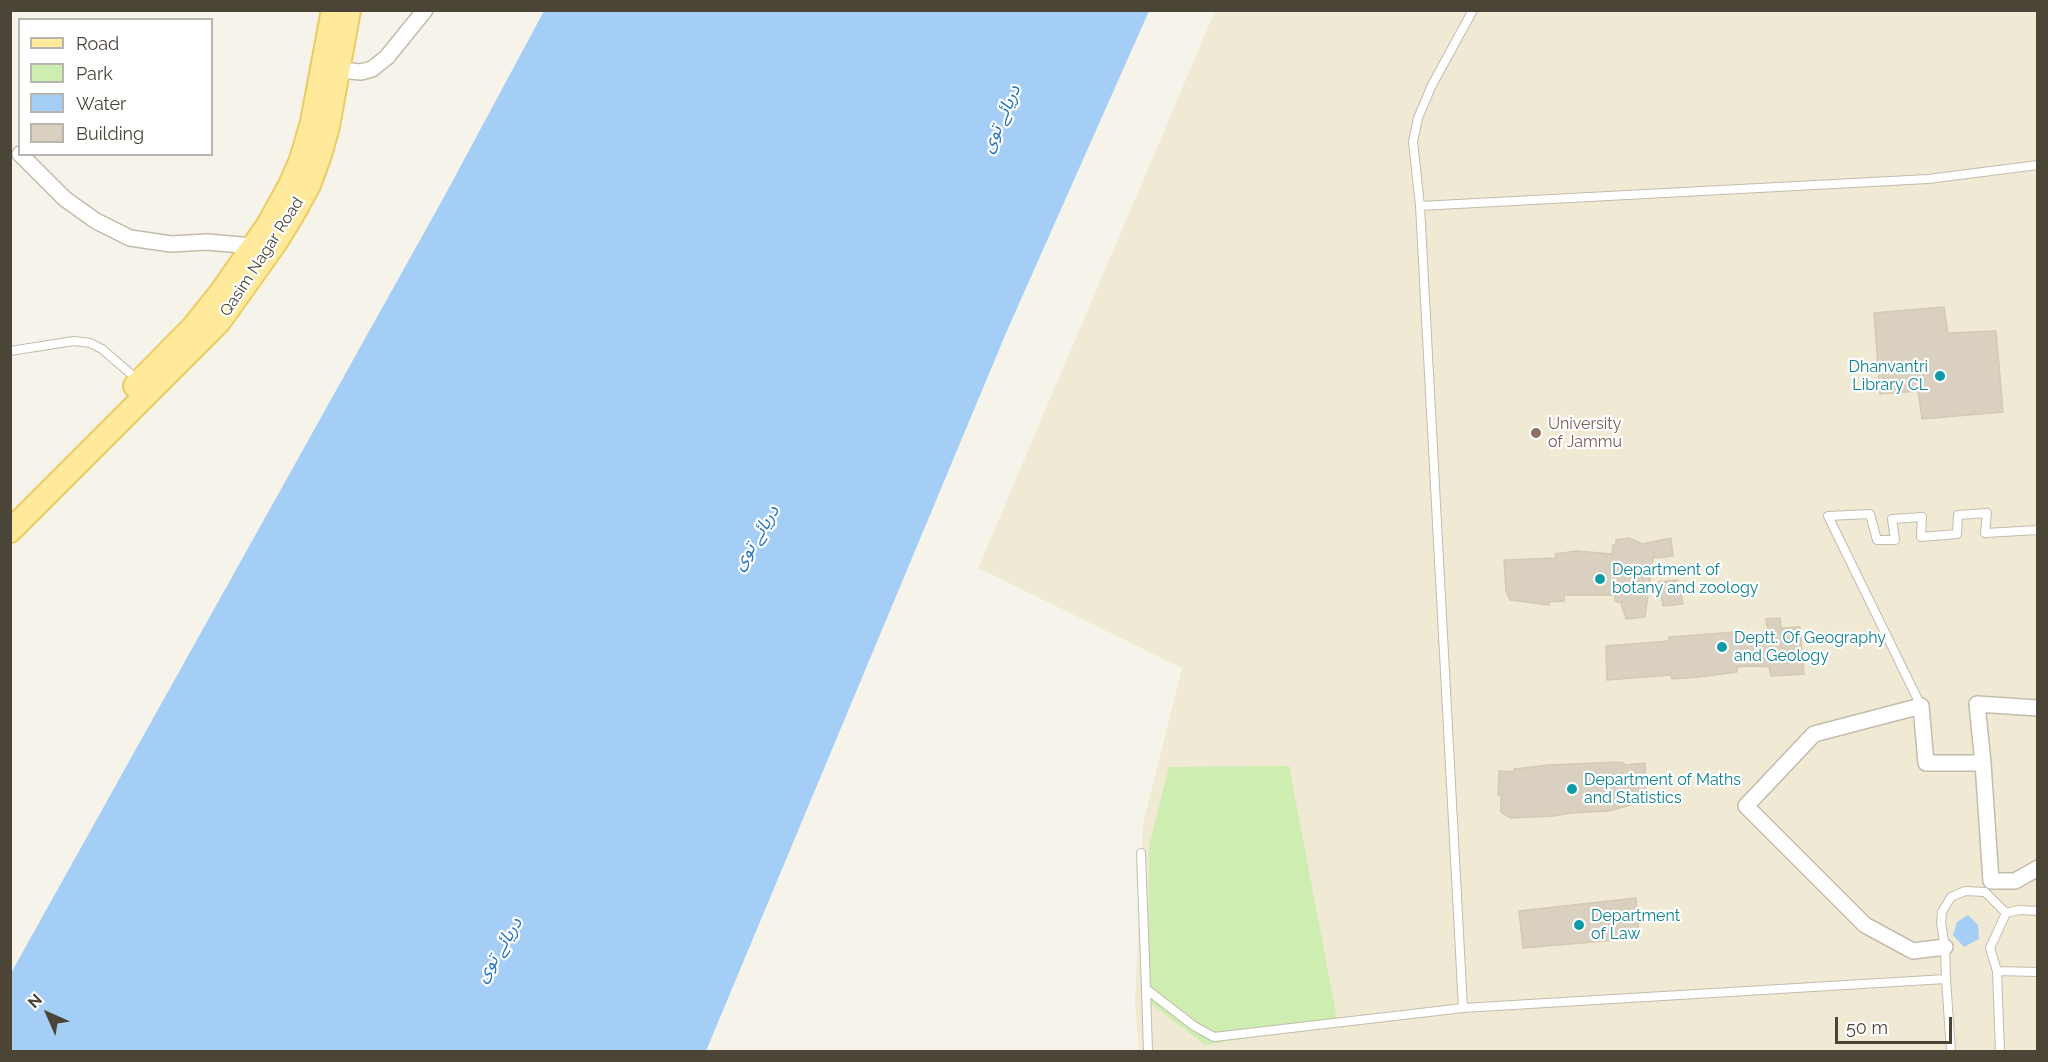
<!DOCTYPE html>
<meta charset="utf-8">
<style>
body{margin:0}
#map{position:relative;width:2048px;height:1062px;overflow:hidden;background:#f6f3ea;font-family:Raleway,sans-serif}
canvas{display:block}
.frame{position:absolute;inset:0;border:12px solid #4b4537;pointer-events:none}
.legend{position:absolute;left:18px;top:18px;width:195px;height:138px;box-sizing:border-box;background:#fff;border:2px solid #b7b5af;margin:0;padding:8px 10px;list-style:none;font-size:18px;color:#4b4537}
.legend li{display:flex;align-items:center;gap:12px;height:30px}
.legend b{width:30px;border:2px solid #b7b5af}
.north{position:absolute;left:18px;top:984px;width:60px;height:60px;-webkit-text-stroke:4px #fff;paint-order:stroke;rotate:315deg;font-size:16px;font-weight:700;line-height:24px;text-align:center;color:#4b4537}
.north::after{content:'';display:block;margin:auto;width:21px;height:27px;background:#4b4537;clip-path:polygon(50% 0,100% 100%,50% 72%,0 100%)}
.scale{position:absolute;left:1835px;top:1017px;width:117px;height:27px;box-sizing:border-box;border:3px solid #4b4537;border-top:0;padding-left:8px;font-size:18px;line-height:21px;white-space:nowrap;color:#4b4537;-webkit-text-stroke:4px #fff;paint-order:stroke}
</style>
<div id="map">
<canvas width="2048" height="1062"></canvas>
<div class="frame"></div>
<ul class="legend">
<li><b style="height:8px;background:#ffe99a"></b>Road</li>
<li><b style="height:16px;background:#cdedb1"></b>Park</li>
<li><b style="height:16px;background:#a4cef6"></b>Water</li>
<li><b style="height:16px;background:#d9d0bf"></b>Building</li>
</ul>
<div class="north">N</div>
<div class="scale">50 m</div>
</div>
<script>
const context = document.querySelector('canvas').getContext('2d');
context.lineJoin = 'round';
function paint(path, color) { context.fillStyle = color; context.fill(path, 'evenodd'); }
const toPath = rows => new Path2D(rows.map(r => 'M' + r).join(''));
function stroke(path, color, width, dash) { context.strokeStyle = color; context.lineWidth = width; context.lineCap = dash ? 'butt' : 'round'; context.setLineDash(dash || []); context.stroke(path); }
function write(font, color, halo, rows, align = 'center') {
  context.font = font + ' Raleway,"Noto Sans Arabic",sans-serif'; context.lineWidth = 4.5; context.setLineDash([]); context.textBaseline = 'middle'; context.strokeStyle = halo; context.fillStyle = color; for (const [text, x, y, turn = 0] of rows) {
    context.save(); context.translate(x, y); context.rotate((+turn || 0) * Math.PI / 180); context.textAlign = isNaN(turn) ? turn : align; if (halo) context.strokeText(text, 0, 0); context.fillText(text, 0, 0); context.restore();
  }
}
const education = toPath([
 [1215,11,2037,11,2037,1051,1139,1051,1135,1002,1143,823,1182,668,978,568]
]);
const green = toPath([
 [1289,766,1338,1024,1205,1045,1148,1001,1149,845,1169,767]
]);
const water = toPath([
 [544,11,1149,11,1006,333,706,1051,11,1051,11,973,444,197],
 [1968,915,1978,925,1979,939,1964,947,1953,935,1957,922]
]);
const building = toPath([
 [1944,307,1948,333,1996,331,2003,412,1922,419,1918,391,1880,394,1874,313,1944,307],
 [1629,538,1642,544,1671,538,1673,556,1655,558,1654,551,1645,617,1626,619,1621,603,1615,601,1615,595,1565,595,1564,601,1549,602,1549,605,1510,600,1506,591,1504,560,1556,558,1555,554,1577,551,1612,554,1613,545,1616,544,1616,540,1629,538],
 [1678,580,1683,604,1663,606,1659,582,1678,580],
 [1780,618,1781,628,1800,627,1804,674,1771,676,1769,667,1753,666,1737,667,1737,672,1699,677,1672,679,1671,675,1607,680,1606,646,1669,641,1669,637,1736,632,1737,640,1769,639,1766,619,1780,618],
 [1621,762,1626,765,1645,763,1646,801,1608,811,1571,813,1554,816,1511,818,1501,812,1501,795,1498,795,1499,771,1514,772,1514,769,1548,765,1621,762],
 [1636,898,1639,938,1523,948,1519,911,1636,898]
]);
const service = toPath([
 [1420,206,1413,142,1418,118,1432,85,1473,10],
 [10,351,74,341,90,343,102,349,139,381],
 [1921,706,1828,516,1870,514,1877,540,1895,540,1892,519,1922,517,1921,537,1957,534,1958,515,1987,513,1985,533,2038,530],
 [1141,853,1146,989],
 [2006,913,2019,910,2038,911],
 [1997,971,2038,972],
 [1946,979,1945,947,1941,923,1942,912,1951,897,1965,891,1985,892,2006,913],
 [1148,1052,1146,989,1194,1026,1214,1037,1463,1008],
 [1951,1052,1946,979,1463,1008,1420,206,1928,179,2038,165],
 [2000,1052,1997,971,1990,948,2006,913]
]);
const minor = toPath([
 [329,69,361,72,372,69,387,57,425,10],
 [20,154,65,199,96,221,130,238,171,244,207,242,253,246],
 [2038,708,1977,704,1983,763,1991,881,2015,881,2038,868],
 [1945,947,1913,951,1865,925,1746,806,1814,734,1921,706,1926,763,1983,763]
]);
const primary = toPath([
 [135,386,193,327,221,292,268,225,290,185,301,160,312,122,333,10],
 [10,531,219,322,276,242,292,216,309,185,320,155,328,126,349,10]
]);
const markers = [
 [1940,376,6,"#0f9aa8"],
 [1536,433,6,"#8d6e63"],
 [1600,579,6,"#0f9aa8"],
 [1722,647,6,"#0f9aa8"],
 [1572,789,6,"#0f9aa8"],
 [1579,925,6,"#0f9aa8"]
];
const streetNames = [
 ["Qasim Nagar Road",262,257,-57]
];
const cultureNames = [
 ["Dhanvantri",1928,367,"right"],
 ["Library CL",1928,385,"right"],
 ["Department of",1612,570],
 ["botany and zoology",1612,588],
 ["Deptt. Of Geography",1734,638],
 ["and Geology",1734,656],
 ["Department of Maths",1584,780],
 ["and Statistics",1584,798],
 ["Department",1591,916],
 ["of Law",1591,934]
];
const educationNames = [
 ["University",1548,424],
 ["of Jammu",1548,442]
];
const waterNames = [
 ["دریائے توی",1001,119,-66],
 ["دریائے توی",756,538,-58],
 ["دریائے توی",499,950,-58]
];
paint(education, '#f0ead4');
paint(green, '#cdedb1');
paint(water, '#a4cef6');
paint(building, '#d9d0bf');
stroke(building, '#d4c9b1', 1.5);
stroke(service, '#c3bcac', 10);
stroke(minor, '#c3bcac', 18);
stroke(primary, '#eccc62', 26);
stroke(service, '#fff', 8);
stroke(minor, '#fff', 15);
stroke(primary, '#ffe99a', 22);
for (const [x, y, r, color] of markers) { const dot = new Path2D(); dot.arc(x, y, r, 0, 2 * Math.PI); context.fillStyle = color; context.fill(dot); stroke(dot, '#fff', 2); }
write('16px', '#4b4537', '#fff', streetNames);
write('16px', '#0d838f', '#fff', cultureNames, 'left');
write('16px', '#785e54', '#fff', educationNames, 'left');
write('italic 18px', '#2775c0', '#fff', waterNames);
</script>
